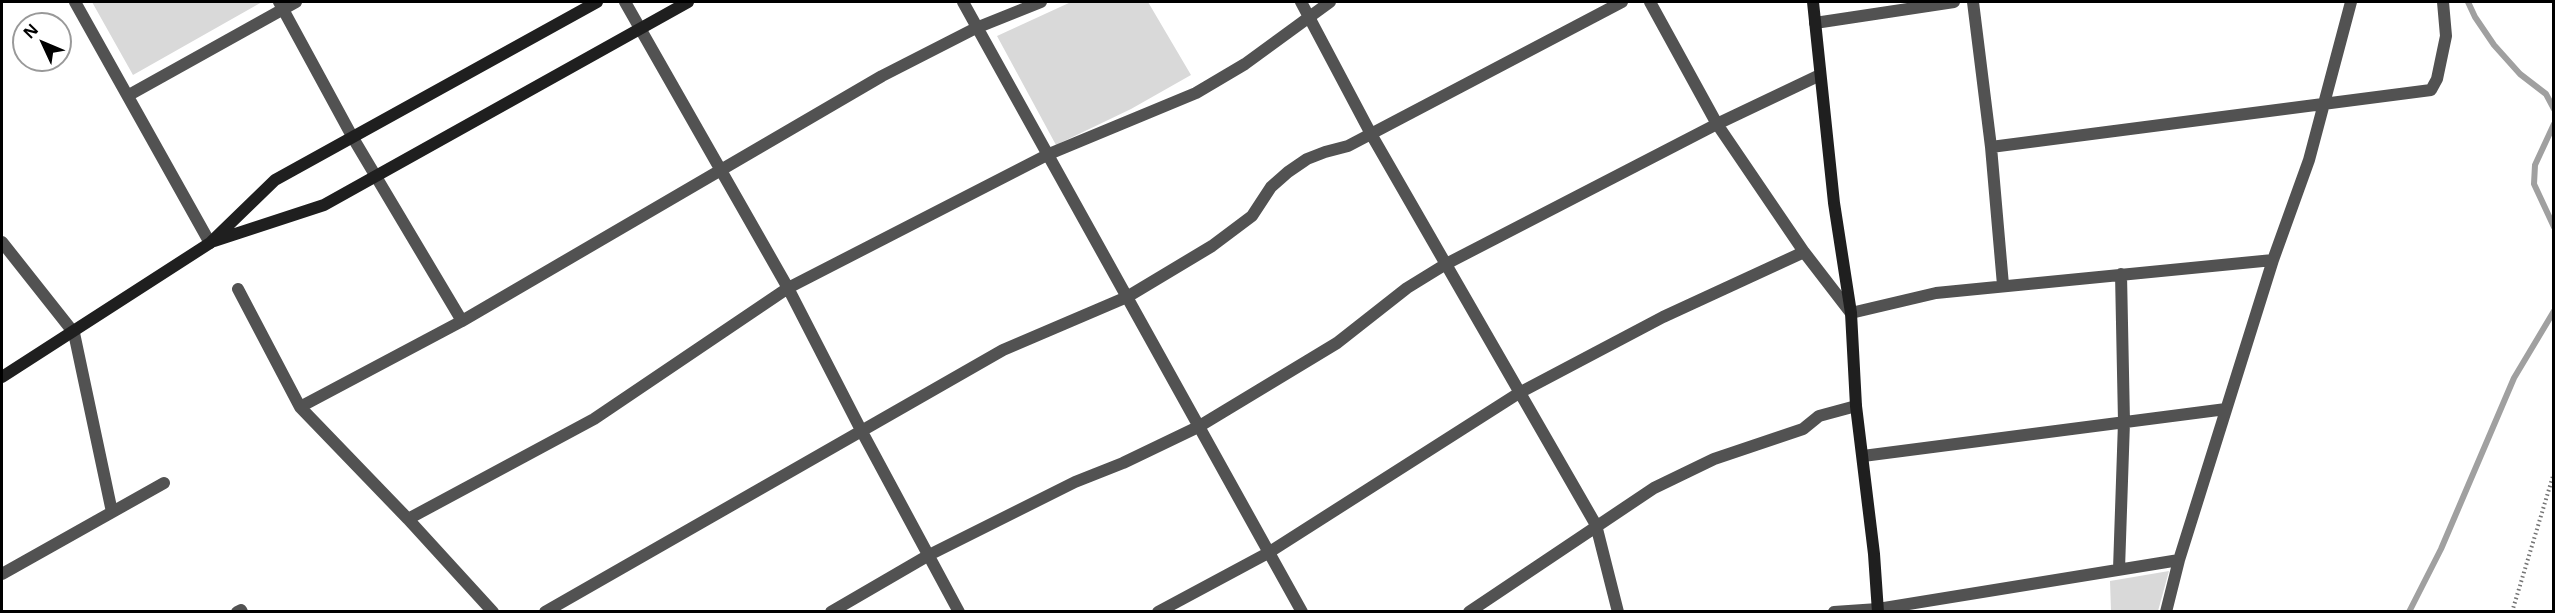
<!DOCTYPE html>
<style>
body{margin:0}
#map{position:relative;width:2555px;height:613px;overflow:hidden;background:#fff;font-family:"Open Sans",sans-serif}
canvas{display:block}
.frame{position:absolute;inset:0;border:3px solid #000;pointer-events:none}
.north{position:absolute;left:12px;top:12px;width:60px;height:60px;box-sizing:border-box;background:#fff;border:2px solid #999;border-radius:50%;rotate:314deg;font-size:16px;font-weight:700;line-height:24px;text-align:center;color:#000}
.north::after{content:'';display:block;margin:auto;width:21px;height:27px;background:#000;clip-path:polygon(50% 0,100% 100%,50% 72%,0 100%)}
</style>
<div id="map">
<canvas width="2555" height="613"></canvas>
<div class="frame"></div>
<div class="north">N</div>
</div>
<script>
const context = document.querySelector('canvas').getContext('2d');
context.lineJoin = 'round';
function paint(path, color) { context.fillStyle = color; context.fill(path, 'evenodd'); }
const toPath = rows => new Path2D(rows.map(r => 'M' + r).join(''));
function stroke(path, color, width, dash) { context.strokeStyle = color; context.lineWidth = width; context.lineCap = dash ? 'butt' : 'round'; context.setLineDash(dash || []); context.stroke(path); }
const green = toPath([
 [92,2,262,2,133,75],
 [1071,2,1148,2,1191,75,1131,109,1056,145,997,36],
 [2169,571,2158,611,2111,611,2110,581]
]);
const stream = toPath([
 [2468,2,2475,17,2494,45,2520,74,2546,94,2554,109],
 [2554,124,2535,165,2534,184,2554,227],
 [2409,612,2441,549,2514,378,2554,311]
]);
const path = toPath([
 [2512,612,2553,476]
]);
const street = toPath([
 [75,2,210,243],
 [279,2,353,138,462,321],
 [625,2,788,288,861,430,959,612],
 [963,2,1302,612],
 [1301,2,1371,134,1596,525,1618,612],
 [1650,2,1717,124,1804,252,1851,313,1936,293,2273,260],
 [1973,2,1991,147,2003,285],
 [1815,23,1954,2],
 [129,95,296,2],
 [1991,147,2431,90,2437,79,2446,36,2443,2],
 [2,242,74,333,112,512],
 [238,289,300,407,408,519,493,612],
 [300,407,462,321,882,76,976,28,1041,2],
 [1863,456,2226,409],
 [408,519,594,419,788,288,1049,154,1196,93,1245,64,1330,2],
 [2119,569,2124,422,2121,274],
 [2,574,164,483],
 [237,612,241,610,242,612],
 [545,612,1003,350,1127,297,1212,246,1252,216,1271,187,1288,172,1307,159,1325,152,1348,146,1622,2],
 [831,612,929,555,1075,482,1123,463,1198,427,1337,343,1407,288,1446,264,1717,124,1820,75],
 [1158,612,1268,553,1519,393,1663,317,1804,252],
 [1469,612,1654,488,1714,459,1803,429,1819,416,1856,406],
 [1834,612,1878,609,2179,560],
 [2166,612,2179,560,2273,260,2309,160,2351,2]
]);
const secondary = toPath([
 [1813,2,1834,203,1851,313,1856,406,1874,554,1878,612],
 [214,241,324,205,688,2],
 [2,377,210,243,275,180,597,2]
]);
paint(green, '#d9d9d9');
stroke(stream, '#a0a0a0', 6);
stroke(path, '#747474', 4, [1.5, 3]);
stroke(street, '#525252', 12);
stroke(secondary, '#1f1f1f', 12);
</script>
